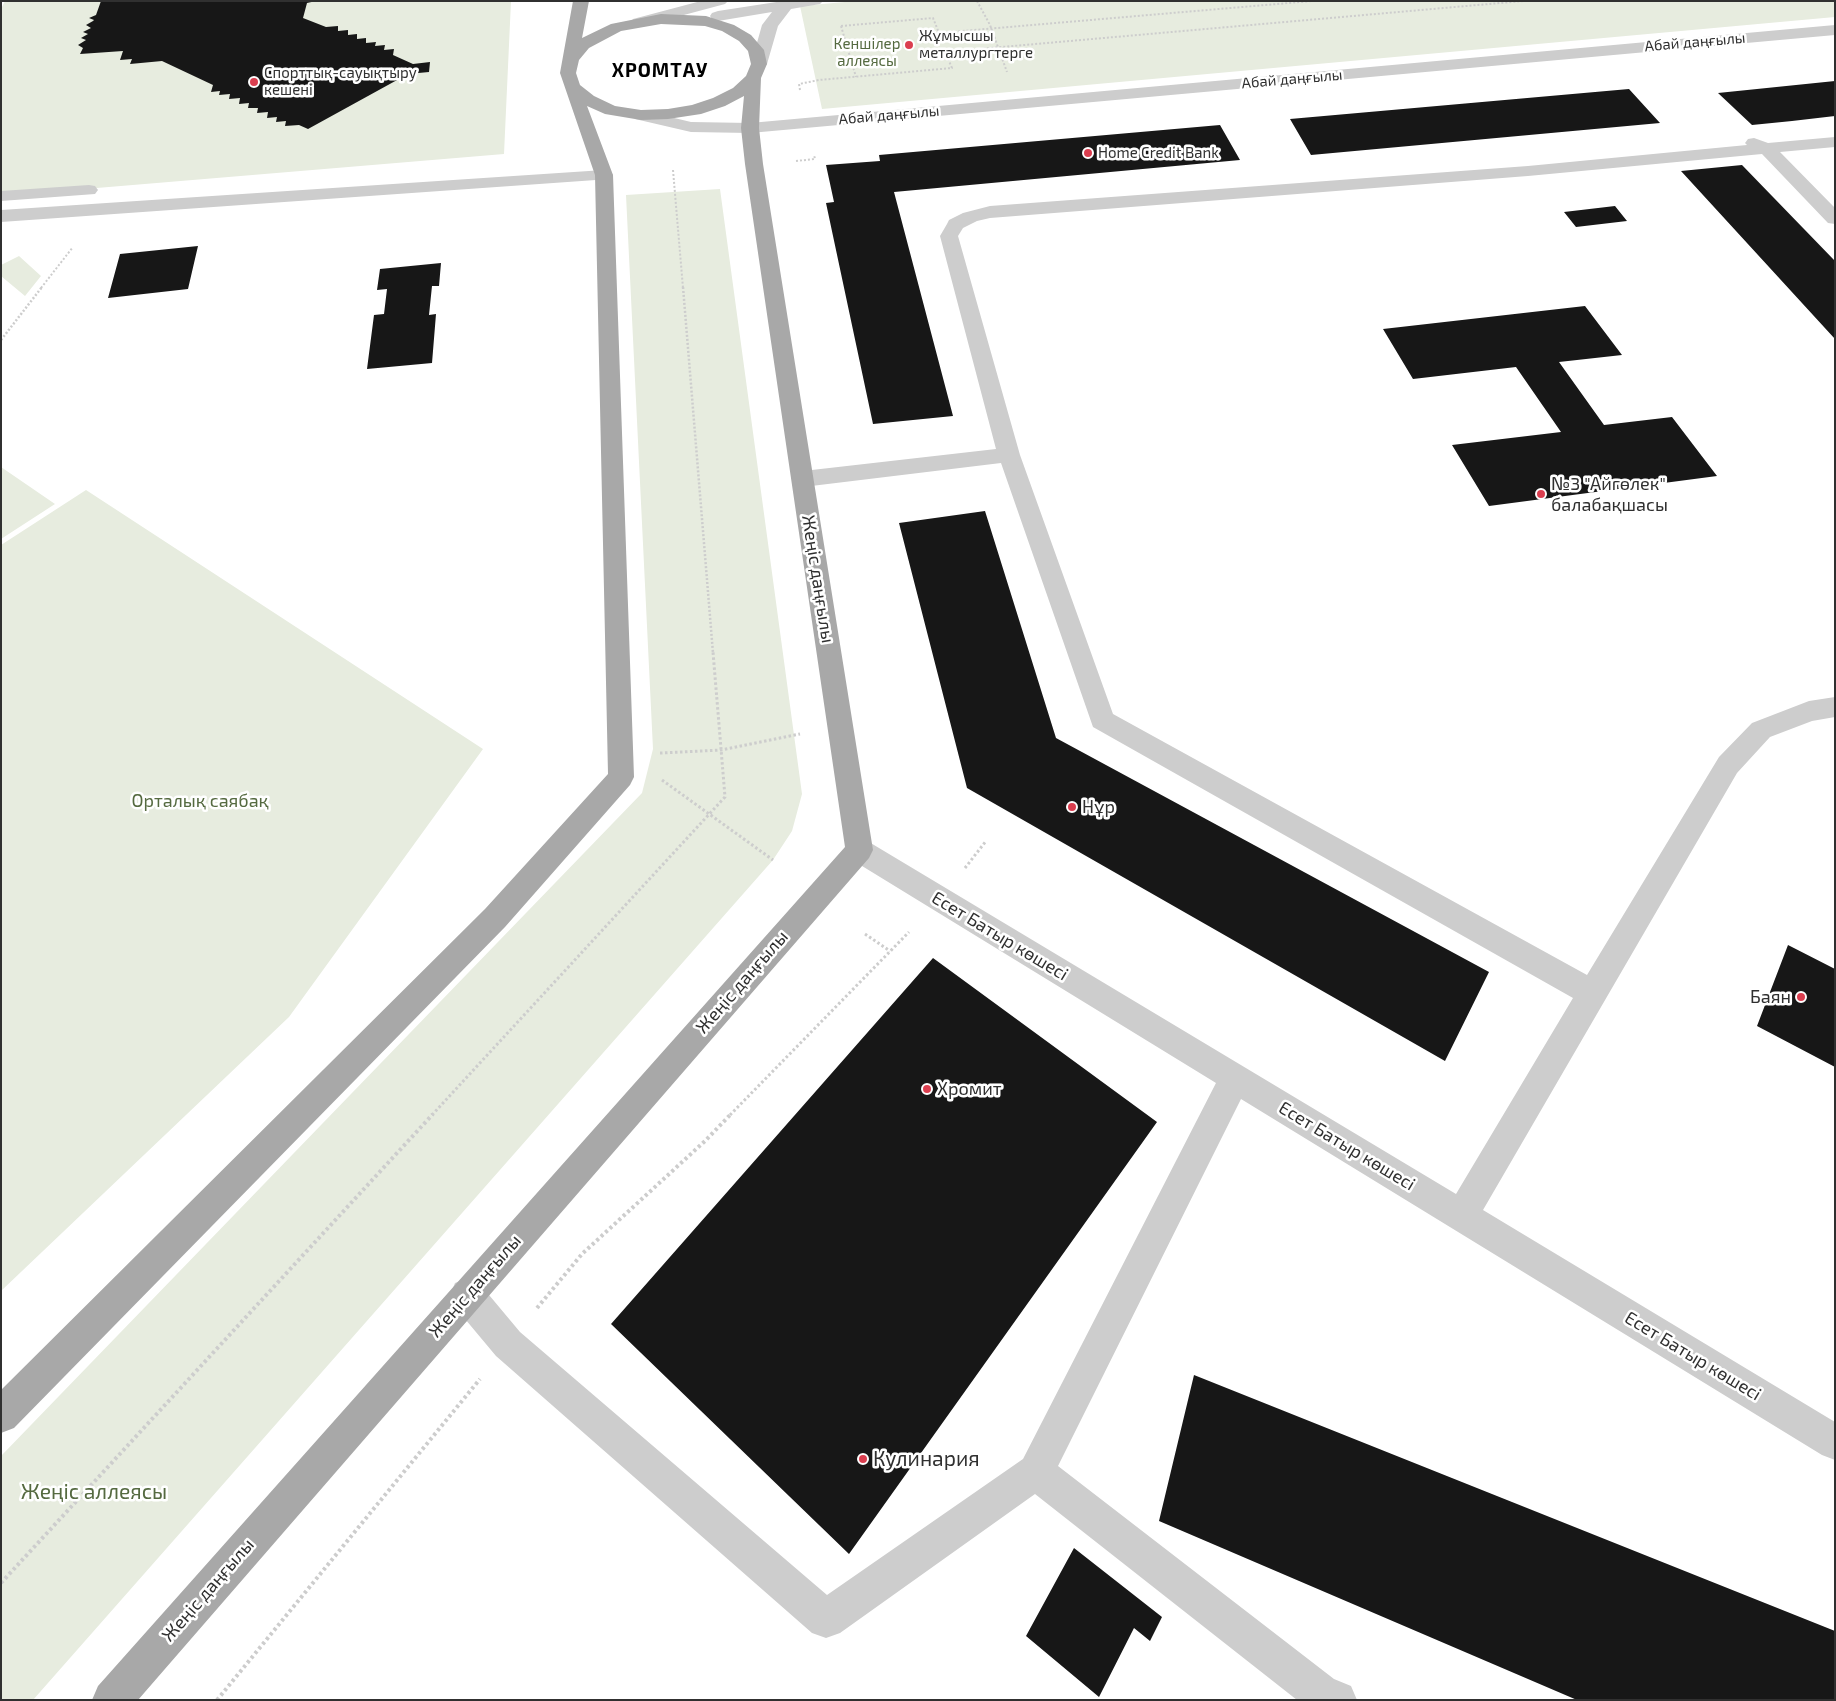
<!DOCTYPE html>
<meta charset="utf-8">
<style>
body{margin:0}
#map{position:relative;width:1836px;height:1701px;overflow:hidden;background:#fff;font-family:"Exo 2",sans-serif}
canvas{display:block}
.frame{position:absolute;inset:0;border:2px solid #303030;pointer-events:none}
</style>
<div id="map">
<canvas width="1836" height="1701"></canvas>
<div class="frame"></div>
</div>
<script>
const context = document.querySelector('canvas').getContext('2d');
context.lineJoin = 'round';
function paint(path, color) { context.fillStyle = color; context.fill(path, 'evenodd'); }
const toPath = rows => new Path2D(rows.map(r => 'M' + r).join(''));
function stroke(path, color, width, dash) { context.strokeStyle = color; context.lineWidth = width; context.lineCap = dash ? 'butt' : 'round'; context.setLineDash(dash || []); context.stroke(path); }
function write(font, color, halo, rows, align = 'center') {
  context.font = font + ' "Exo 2",sans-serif'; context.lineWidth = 5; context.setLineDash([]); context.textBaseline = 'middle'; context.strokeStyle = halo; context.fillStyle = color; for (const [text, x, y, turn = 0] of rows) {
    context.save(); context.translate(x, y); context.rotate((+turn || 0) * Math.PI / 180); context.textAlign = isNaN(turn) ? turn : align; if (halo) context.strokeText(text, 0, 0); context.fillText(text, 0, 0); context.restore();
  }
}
const green = toPath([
 [5,1,511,1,504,154,1,196,1,9],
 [856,1,1835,1,1835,17,822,109,800,6],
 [720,189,802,794,792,831,773,860,33,1700,1,1700,1,1456,642,793,653,749,626,195],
 [19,256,41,276,25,296,1,276,1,265],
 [1,467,55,504,1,539],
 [86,490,483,749,289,1017,1,1291,1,545]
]);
const building = toPath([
 [101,1,316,1,307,3,303,18,326,27,338,26,338,31,348,30,348,35,357,34,357,39,366,38,366,43,376,42,375,46,385,45,384,50,394,49,393,55,413,64,430,62,429,72,408,74,308,129,299,125,285,126,286,121,276,122,277,117,267,118,268,112,257,113,258,108,248,108,249,103,239,104,240,98,229,99,230,94,219,95,220,91,211,92,213,85,162,61,130,64,132,59,120,60,123,51,80,54,83,48,78,45,86,40,81,38,88,34,83,32,91,28,86,25,93,21,94,20,89,18,96,15],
 [1835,81,1835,116,1792,121,1752,125,1718,93],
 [1629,89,1660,123,1311,155,1290,119],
 [1220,125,1240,160,894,192,953,416,873,424,826,203,834,202,826,165,880,161,879,155],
 [1742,165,1835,261,1835,339,1681,171],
 [1615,206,1627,221,1576,227,1564,212],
 [198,246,188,289,108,298,120,254],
 [441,263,439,286,432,286,429,315,436,314,432,363,367,369,374,315,384,314,387,289,377,290,380,269],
 [1585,306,1622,355,1559,362,1604,425,1672,417,1717,476,1489,506,1452,445,1561,432,1516,367,1413,379,1383,329],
 [985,511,1056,738,1489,972,1445,1061,967,788,899,523],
 [1788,945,1835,969,1835,1067,1757,1026],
 [933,958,1157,1122,849,1554,611,1324],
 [1194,1375,1835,1631,1835,1700,1577,1700,1159,1521],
 [1074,1548,1162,1617,1150,1641,1134,1628,1099,1697,1026,1636]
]);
const pathFar3 = toPath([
 [977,1,990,25,1007,72],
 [841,26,933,18,939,33,1312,1],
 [841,26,856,77],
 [800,90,799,84,819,80,952,68,945,52,1523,1],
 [796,161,815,159,814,155],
 [673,170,683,288],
 [41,288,73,247]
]);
const pathFar2 = toPath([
 [683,287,713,653],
 [1,340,42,287]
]);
const pathFar1 = toPath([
 [660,753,721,750,800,734],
 [662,780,773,860],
 [965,868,986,841],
 [865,934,890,951],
 [432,1115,725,797,713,652],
 [730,1115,909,932]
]);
const path = toPath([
 [537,1308,582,1254,705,1141,731,1114],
 [1,1583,433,1114],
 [217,1700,480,1379]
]);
const minor = toPath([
 [701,1,728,1,725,4,639,27,633,25,631,22,633,19,701,1],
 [783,1,823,1,820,4,791,9,778,26,767,64,765,67,759,69,753,67,751,64,762,25,772,12,718,21,712,19,710,16,712,13,718,11,783,1],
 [1835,25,1835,35,750,133,691,132,635,119,633,115,635,111,641,110,691,122,750,123,1835,25],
 [1835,137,1835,147,1780,152,1835,208,1835,224,1828,223,1762,154,1528,176,990,218,977,221,963,228,958,236,1020,455,1113,714,1587,975,1719,757,1752,723,1809,701,1835,697,1835,717,1812,721,1770,737,1737,773,1483,1210,1835,1422,1835,1460,1822,1455,1241,1099,1058,1466,1334,1679,1351,1686,1357,1700,1297,1700,1035,1494,840,1633,826,1638,812,1633,496,1356,455,1307,450,1295,455,1283,467,1278,479,1283,520,1332,827,1595,1023,1459,1216,1083,849,858,845,850,849,842,859,838,869,842,1456,1194,1573,998,1093,727,1001,463,803,487,795,484,792,479,795,474,803,471,996,449,940,236,947,224,949,220,963,213,990,206,1528,166,1747,145,1745,143,1748,139,1754,138,1768,143,1835,137],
 [604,170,610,171,613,175,610,179,1,222,1,210,604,170],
 [89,185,95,186,98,190,95,194,1,201,1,191,89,185]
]);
const major = toPath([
 [573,1,589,1,582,38,611,24,661,14,706,16,734,25,751,35,764,50,767,64,761,78,759,128,763,164,873,850,869,858,138,1700,92,1700,98,1686,845,847,745,164,741,128,744,96,725,106,701,114,668,119,641,120,605,114,587,106,613,175,634,777,630,785,505,927,14,1428,1,1433,1,1390,485,909,608,774,595,175,560,73,573,1],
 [661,24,705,26,722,31,739,41,748,51,751,64,746,76,733,88,713,98,692,105,668,109,641,110,615,106,594,96,580,85,576,73,579,60,589,48,621,31,661,24]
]);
const markers = [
 [909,45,5,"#db3e4f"],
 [254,82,5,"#db3e4f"],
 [1088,153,5,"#db3e4f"],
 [1541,494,5,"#db3e4f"],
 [1072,807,5,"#db3e4f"],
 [1801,997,5,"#db3e4f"],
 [927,1089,5,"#db3e4f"],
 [863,1459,5,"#db3e4f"]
];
const farPoinames = [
 ["Жұмысшы",919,36],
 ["металлургтерге",919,53],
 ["Спорттық-сауықтыру",264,73],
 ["кешені",264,90],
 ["Home Credit Bank",1098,153]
];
const farStreetnames = [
 ["Абай даңғылы",1695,42,-5],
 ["Абай даңғылы",1292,79,-5],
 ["Абай даңғылы",889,115,-5]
];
const farParknames = [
 ["Кеншілер",867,44],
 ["аллеясы",867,61]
];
const poiNames = [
 ["№3 \"Айгөлек\"",1551,484],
 ["балабақшасы",1551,505],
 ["Нұр",1082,807],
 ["Баян",1791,997,"right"],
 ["Хромит",937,1089]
];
const streetNames = [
 ["Жеңіс даңғылы",818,579,81],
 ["Есет Батыр көшесі",1000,936,31],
 ["Жеңіс даңғылы",742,982,-49],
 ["Есет Батыр көшесі",1347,1146,31],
 ["Жеңіс даңғылы",475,1286,-49],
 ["Есет Батыр көшесі",1693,1356,31],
 ["Жеңіс даңғылы",208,1590,-49]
];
const parkNames = [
 ["Орталық саябақ",200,801]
];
const farDistrictnames = [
 ["ХРОМТАУ",660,71]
];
const nearPoinames = [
 ["Кулинария",873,1459]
];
const nearParknames = [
 ["Жеңіс аллеясы",94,1492]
];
paint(green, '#e7ecdf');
paint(building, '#171717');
stroke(pathFar3, '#cdcdcd', 2, [2, 2]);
stroke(pathFar2, '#cdcdcd', 2.5, [2, 2]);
stroke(pathFar1, '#cdcdcd', 3, [2.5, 2.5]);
stroke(path, '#cdcdcd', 4, [3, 3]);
paint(minor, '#cdcdcd');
paint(major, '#a8a8a8');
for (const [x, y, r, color] of markers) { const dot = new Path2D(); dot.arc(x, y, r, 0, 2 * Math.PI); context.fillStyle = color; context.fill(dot); stroke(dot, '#fff', 2); }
write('15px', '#303030', '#fff', farPoinames, 'left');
write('15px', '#303030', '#fff', farStreetnames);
write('15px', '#556a40', '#fff', farParknames);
write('18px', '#303030', '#fff', poiNames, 'left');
write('18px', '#303030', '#fff', streetNames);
write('18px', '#556a40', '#fff', parkNames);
context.letterSpacing = '1px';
write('bold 19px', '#000', '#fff', farDistrictnames);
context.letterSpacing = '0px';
write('21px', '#303030', '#fff', nearPoinames, 'left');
write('21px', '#556a40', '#fff', nearParknames);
</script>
